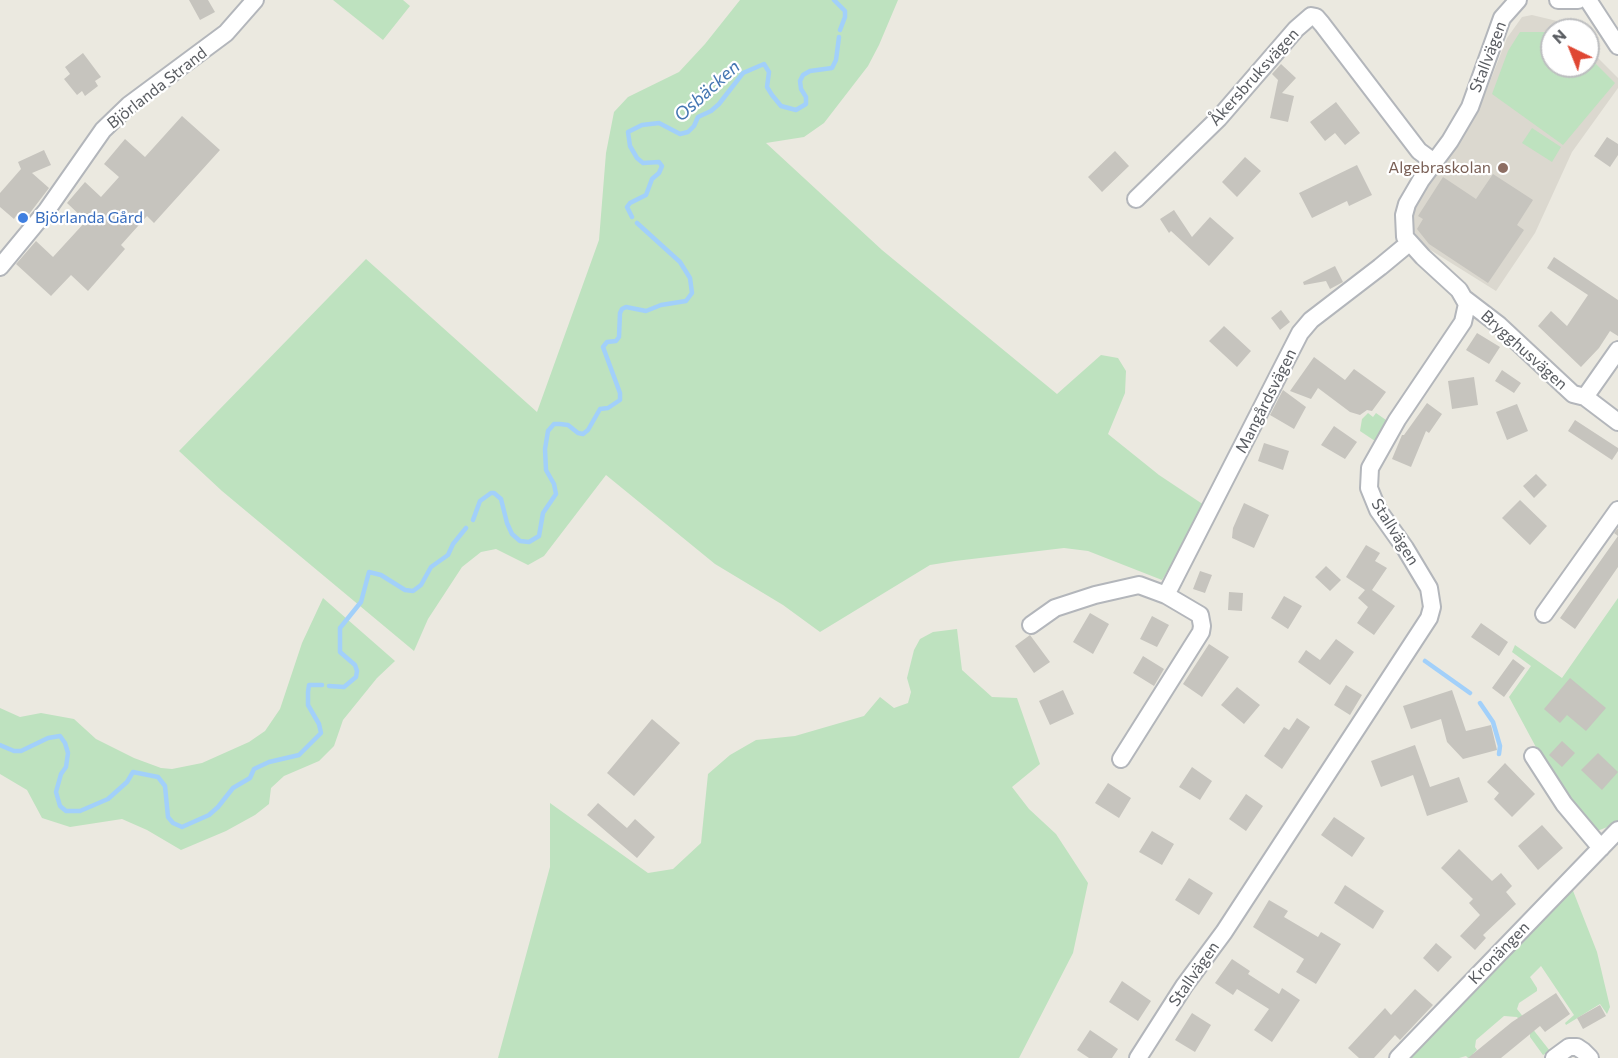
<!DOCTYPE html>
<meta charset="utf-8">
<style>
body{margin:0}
#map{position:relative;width:1618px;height:1058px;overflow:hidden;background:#ebe9e0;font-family:Commissioner,sans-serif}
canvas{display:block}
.north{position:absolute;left:1540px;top:18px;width:60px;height:60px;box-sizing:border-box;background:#fff;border:2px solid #bdbec0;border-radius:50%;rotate:317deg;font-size:16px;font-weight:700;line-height:24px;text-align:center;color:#595c61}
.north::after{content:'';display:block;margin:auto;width:21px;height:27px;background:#df4733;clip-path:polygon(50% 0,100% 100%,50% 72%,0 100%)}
</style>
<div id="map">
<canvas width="1618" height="1058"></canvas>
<div class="north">N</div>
</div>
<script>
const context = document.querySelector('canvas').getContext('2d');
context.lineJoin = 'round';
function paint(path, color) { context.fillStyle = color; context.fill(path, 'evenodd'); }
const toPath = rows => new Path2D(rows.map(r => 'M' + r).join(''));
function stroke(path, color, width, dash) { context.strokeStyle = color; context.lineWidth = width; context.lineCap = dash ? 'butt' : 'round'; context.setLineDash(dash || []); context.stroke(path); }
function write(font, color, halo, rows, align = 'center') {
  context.font = font + ' Commissioner,sans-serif'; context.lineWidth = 4.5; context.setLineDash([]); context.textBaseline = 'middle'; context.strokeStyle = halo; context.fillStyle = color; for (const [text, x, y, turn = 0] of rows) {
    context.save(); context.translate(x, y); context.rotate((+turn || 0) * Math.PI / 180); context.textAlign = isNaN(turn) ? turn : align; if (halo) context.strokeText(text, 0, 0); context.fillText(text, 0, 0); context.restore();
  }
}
const education = toPath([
 [1532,15,1557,21,1568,30,1552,30,1552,66,1588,66,1588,48,1618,78,1618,88,1572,152,1535,233,1496,291,1424,246,1413,230,1414,208,1466,130,1485,94,1507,38,1522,17]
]);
const green = toPath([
 [333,0,403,0,410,6,383,40],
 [740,0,898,0,879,45,868,66,824,123,804,137,766,143,882,250,1057,394,1101,355,1118,358,1126,371,1125,393,1108,434,1159,475,1207,507,1162,580,1088,551,1064,548,955,561,930,565,820,632,783,605,715,564,606,475,544,556,528,565,496,549,481,552,462,567,428,619,414,651,222,491,179,451,366,259,537,412,599,240,606,153,614,112,628,97,679,72,705,44],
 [1520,32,1552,32,1552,66,1588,66,1588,56,1615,83,1563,145,1492,94,1508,51],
 [1532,128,1561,147,1552,162,1522,143],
 [1368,413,1373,417,1376,413,1386,420,1389,425,1378,443,1360,431,1362,419],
 [323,598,395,661,377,678,343,720,334,746,319,761,284,776,271,788,269,804,255,815,226,831,181,850,147,830,122,819,70,827,42,818,27,790,0,774,0,708,20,717,41,713,74,719,96,739,134,758,161,768,172,769,202,763,249,742,265,731,280,709,302,643],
 [1618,598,1618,823,1597,831,1552,777,1509,697,1531,666,1512,652,1515,645,1562,678],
 [957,629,962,670,992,697,1017,698,1040,764,1012,787,1029,809,1056,834,1088,883,1073,953,1019,1058,498,1058,550,867,550,803,648,873,673,869,701,843,708,774,730,755,756,740,795,736,864,716,880,697,894,708,908,703,911,692,907,678,914,650,920,639,933,632],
 [1570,883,1597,952,1610,1007,1607,1014,1600,1004,1566,1025,1565,1023,1574,1015,1541,966,1530,977,1537,988,1537,991,1519,1003,1517,1009,1550,1051,1543,1055,1530,1037,1530,1033,1517,1017,1504,1016,1476,1040,1475,1047,1477,1050,1473,1054,1476,1058,1468,1058,1466,1056,1459,1058,1403,1058]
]);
const stream = toPath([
 [834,0,845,11,845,17,840,30],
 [632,217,627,207,630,203,646,195,652,179,659,173,662,166,659,162,643,163,637,158,630,146,628,132,642,125,659,123,680,134,688,132,694,126,698,117,711,111,719,104,743,73,764,64,769,72,767,87,772,95,781,106,796,110,806,104,806,97,801,89,800,81,803,75,810,71,832,68,836,60,839,37],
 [473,520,480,501,491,493,494,493,501,499,507,523,512,534,520,541,529,542,539,536,543,513,556,494,554,484,546,470,545,449,548,431,554,424,560,424,568,425,578,433,583,434,588,430,600,409,608,408,620,400,620,393,603,347,607,342,616,341,619,337,620,313,622,309,626,307,646,311,661,305,686,301,692,293,690,278,680,262,637,223],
 [1425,661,1470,693],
 [329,686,344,687,356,677,357,671,355,665,340,652,340,628,361,602,369,572,381,575,405,590,413,591,421,585,431,567,448,555,453,544,466,528],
 [1480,703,1493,722,1500,746,1499,754],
 [0,745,14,751,21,751,48,738,60,736,65,743,68,753,66,767,61,774,56,792,60,806,66,811,80,811,108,799,127,782,133,772,158,777,165,786,168,817,173,823,182,827,209,815,218,807,233,788,250,778,254,769,269,762,299,755,321,733,319,724,308,705,308,692,309,685,322,685]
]);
const building = toPath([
 [189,0,208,0,215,12,200,20],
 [83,53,101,77,95,81,98,86,85,96,82,91,77,95,64,79,70,74,65,67],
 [1281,64,1296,78,1282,93,1294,96,1288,122,1270,118,1278,80,1272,74],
 [1336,102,1360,133,1345,145,1335,133,1325,141,1310,122],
 [182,116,220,150,154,223,147,216,121,245,125,249,88,291,71,275,51,296,16,264,36,241,53,257,86,221,67,203,85,182,101,197,119,177,104,164,125,139,145,157],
 [1607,137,1618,144,1618,155,1610,167,1594,156],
 [44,150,51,165,32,173,49,188,23,222,16,216,14,219,0,207,0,193,21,169,18,162],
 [1115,151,1129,166,1102,192,1088,177],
 [1245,157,1261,171,1237,197,1222,182],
 [1357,165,1372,195,1349,206,1347,201,1312,218,1299,193],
 [1493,174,1533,200,1517,225,1524,230,1488,283,1429,244,1417,229,1423,219,1418,216,1443,177,1476,199],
 [1174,210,1192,237,1210,217,1234,238,1209,266,1171,231,1169,233,1160,219],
 [1554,257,1618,300,1618,336,1610,331,1599,348,1581,367,1538,326,1551,311,1567,326,1588,295,1547,268],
 [1335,266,1343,282,1330,289,1326,281,1304,285,1303,282],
 [1281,310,1290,322,1280,330,1271,318],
 [1224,326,1251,351,1237,367,1209,341],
 [1477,333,1500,347,1489,364,1466,350],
 [1314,357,1345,380,1354,369,1386,392,1372,411,1367,410,1360,415,1350,412,1318,388,1311,399,1290,391],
 [1502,370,1521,383,1514,393,1495,381],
 [1474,377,1478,405,1452,409,1448,381],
 [1283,390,1306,407,1294,429,1270,415],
 [1427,403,1442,414,1429,433,1426,431,1411,467,1392,459,1402,435,1404,435],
 [1517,404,1528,431,1507,440,1496,412],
 [1575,420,1618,448,1618,451,1612,460,1568,431],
 [1334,426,1357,442,1345,459,1321,445],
 [1264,443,1289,451,1283,470,1258,461],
 [1536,474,1547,485,1534,498,1523,486],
 [1520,500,1547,526,1530,545,1502,518],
 [1244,503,1269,515,1254,548,1232,538,1233,528],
 [1618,528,1618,567,1575,629,1560,618,1618,536,1614,533],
 [1366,545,1380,553,1375,561,1387,568,1372,590,1395,606,1374,635,1357,623,1368,607,1358,598,1365,590,1346,577],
 [1326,566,1341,580,1330,591,1315,577],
 [1200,571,1212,575,1205,593,1193,589],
 [1229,592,1243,593,1242,611,1228,610],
 [1284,596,1302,606,1288,629,1271,618],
 [1090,613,1109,624,1093,654,1073,642],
 [1152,616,1169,625,1157,647,1140,639],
 [1481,623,1508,642,1499,656,1471,637],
 [1030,635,1050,662,1034,673,1015,646],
 [1336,639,1354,652,1330,685,1298,662,1306,650,1320,660],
 [1209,644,1229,657,1202,697,1183,684],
 [1143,656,1164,669,1154,686,1133,673],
 [1513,659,1525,668,1504,697,1492,688],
 [1570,678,1606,708,1586,731,1567,715,1560,723,1544,709],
 [1346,685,1362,695,1350,715,1334,705],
 [1237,687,1260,705,1244,724,1221,705],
 [1063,690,1074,714,1050,725,1039,701],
 [1452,690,1466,731,1491,725,1497,750,1463,759,1447,742,1441,719,1411,729,1403,706],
 [1297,718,1310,727,1282,769,1264,756,1284,727,1289,730],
 [652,719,680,743,634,796,607,773],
 [1562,741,1575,753,1562,767,1549,755],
 [1415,745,1430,787,1459,777,1468,802,1427,816,1413,775,1381,787,1371,761],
 [1598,753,1618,772,1602,790,1581,770],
 [1505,763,1535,794,1512,817,1494,799,1499,793,1487,782],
 [1192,767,1212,781,1200,800,1179,787],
 [1108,783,1131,798,1119,818,1095,803],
 [1246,794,1263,806,1246,831,1229,819],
 [598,803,627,828,635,819,655,837,637,858,587,815],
 [1334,817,1365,838,1352,857,1321,835],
 [1542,825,1563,848,1538,870,1518,846],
 [1152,831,1174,844,1162,865,1139,852],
 [1459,849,1492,881,1501,873,1512,886,1506,892,1516,904,1483,935,1486,938,1475,950,1460,936,1480,915,1469,903,1473,899,1441,868],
 [1189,878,1213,893,1199,915,1175,900],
 [1345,885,1384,911,1373,929,1334,903],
 [1269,900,1288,911,1284,917,1318,937,1321,932,1341,944,1316,984,1296,972,1304,959,1253,927],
 [1436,943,1452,957,1438,972,1423,958],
 [1232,959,1250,971,1248,974,1279,994,1282,988,1300,1000,1272,1042,1254,1030,1269,1009,1237,989,1233,995,1215,983],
 [1122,981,1151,1001,1138,1021,1109,1002],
 [1415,989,1433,1005,1400,1040,1395,1035,1374,1058,1359,1058,1348,1048,1385,1008,1391,1015],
 [1556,993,1570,1014,1545,1032,1540,1026,1501,1058,1468,1058,1512,1022],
 [1600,1005,1606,1016,1583,1029,1577,1018],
 [1192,1013,1211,1025,1195,1052,1175,1040],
 [1090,1030,1118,1049,1112,1058,1089,1058,1077,1050]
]);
const minor = toPath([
 [1558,0,1578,0],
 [1588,0,1618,46],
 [1136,199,1219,118,1296,29,1311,16,1316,17,1322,24,1419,151,1434,162],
 [0,267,47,210,103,130,129,105,226,33,255,0],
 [1465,299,1499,325,1573,394,1585,397,1618,422],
 [1585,397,1618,350],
 [1544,614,1618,510],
 [1031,625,1055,608,1095,595,1139,585,1166,595],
 [1533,756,1564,804,1601,848],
 [1121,759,1201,632,1202,626,1200,615,1166,595,1300,333,1311,320,1380,267,1409,243],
 [1138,1058,1184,986,1224,932,1429,618,1432,607,1429,588,1405,548,1378,510,1369,488,1370,468,1397,420,1463,322,1467,304,1459,290,1423,257,1405,237,1404,215,1407,204,1421,180,1450,141,1470,107,1502,18,1518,0],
 [1398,1058,1618,830],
 [1554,1058,1569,1047,1577,1047,1583,1051,1590,1058]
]);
const markers = [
 [1503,168,6,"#8d6e63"],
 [23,218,6,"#3f7fe0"]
];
const streetNames = [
 ["Stallvägen",1488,57,-69],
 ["Åkersbruksvägen",1254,77,-48],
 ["Björlanda Strand",157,88,-38],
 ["Brygghusvägen",1524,350,42],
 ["Mangårdsvägen",1266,401,-63],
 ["Stallvägen",1395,532,58],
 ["Kronängen",1499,953,-46],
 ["Stallvägen",1194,974,-55]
];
const educationNames = [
 ["Algebraskolan",1491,168]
];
const shopNames = [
 ["Björlanda Gård",35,218]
];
const waterNames = [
 ["Osbäcken",707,91,-42]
];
paint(education, '#dbd8cf');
paint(green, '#bee2bf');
stroke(stream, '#a2d0fa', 4.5);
paint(building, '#c6c4be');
stroke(minor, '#b3b6bb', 20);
stroke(minor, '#fff', 16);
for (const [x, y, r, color] of markers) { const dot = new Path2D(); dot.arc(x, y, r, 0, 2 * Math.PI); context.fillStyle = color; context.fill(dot); stroke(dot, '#fff', 2); }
write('16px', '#595c61', '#fff', streetNames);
write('16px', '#785e54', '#fff', educationNames, 'right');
write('16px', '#366cbe', '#fff', shopNames, 'left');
write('italic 18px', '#4476b2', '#fff', waterNames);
</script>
